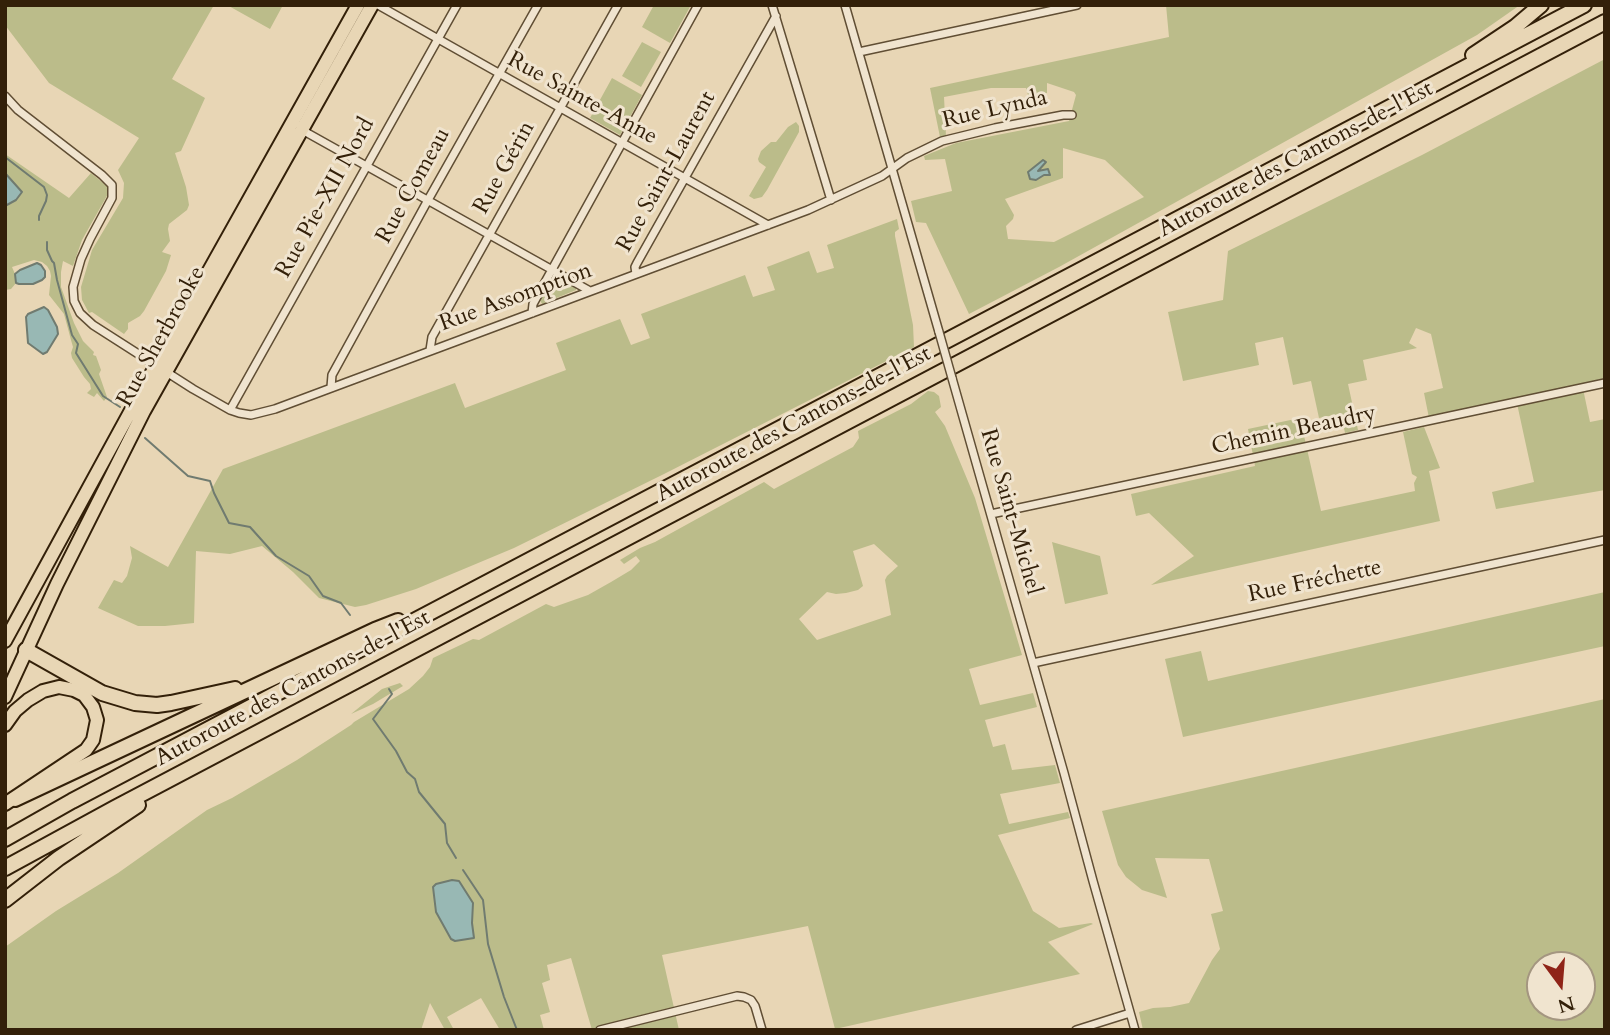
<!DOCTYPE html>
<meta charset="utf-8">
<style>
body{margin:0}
#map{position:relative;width:1610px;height:1035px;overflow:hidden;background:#e8d6b5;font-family:Cardo,serif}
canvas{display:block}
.frame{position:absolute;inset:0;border:7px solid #332009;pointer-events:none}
.north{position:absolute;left:1526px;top:951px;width:70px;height:70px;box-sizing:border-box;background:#f0e4cf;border:2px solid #a49680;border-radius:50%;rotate:164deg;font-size:19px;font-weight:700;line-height:28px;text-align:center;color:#332009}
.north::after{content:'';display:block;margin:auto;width:24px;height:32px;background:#8f2418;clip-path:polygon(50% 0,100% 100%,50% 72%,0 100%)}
</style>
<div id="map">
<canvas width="1610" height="1035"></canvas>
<div class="frame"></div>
<div class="north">N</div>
</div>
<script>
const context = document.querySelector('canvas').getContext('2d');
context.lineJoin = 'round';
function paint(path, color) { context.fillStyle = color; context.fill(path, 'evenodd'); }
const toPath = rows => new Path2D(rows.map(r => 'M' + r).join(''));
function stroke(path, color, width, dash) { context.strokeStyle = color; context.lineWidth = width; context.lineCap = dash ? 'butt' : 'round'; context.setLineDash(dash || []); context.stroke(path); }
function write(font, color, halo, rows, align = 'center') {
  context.font = font + ' Cardo,serif'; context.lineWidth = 6; context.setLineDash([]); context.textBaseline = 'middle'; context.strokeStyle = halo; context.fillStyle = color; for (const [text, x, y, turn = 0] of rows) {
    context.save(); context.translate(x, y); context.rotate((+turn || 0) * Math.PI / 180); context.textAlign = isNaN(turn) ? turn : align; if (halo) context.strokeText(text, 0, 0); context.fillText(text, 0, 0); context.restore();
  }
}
const green = toPath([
 [5,5,214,5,172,79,205,98,181,151,175,153,186,187,189,205,187,210,169,224,168,229,170,241,162,252,171,255,166,271,144,311,140,316,128,323,128,329,124,334,92,312,89,313,82,300,81,287,92,250,123,198,124,183,118,170,139,138,49,83,5,25],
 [227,5,283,5,270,29],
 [654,5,691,5,670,43,642,27],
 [1166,5,1520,5,1477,35,1059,267,969,314,926,223,916,222,911,201,952,191,945,159,925,160,924,156,956,143,1069,121,1076,95,1074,92,1047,83,1047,93,1028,95,1026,88,991,88,944,97,946,136,940,137,930,88,1169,37],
 [1063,148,1105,160,1144,197,1054,242,1008,239,1006,226,1013,219,1014,215,1005,199,1063,178],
 [642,42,661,52,641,87,622,76],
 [1605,59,1605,378,1582,384,1590,422,1605,419,1605,490,1496,509,1492,492,1534,482,1516,399,1429,418,1424,393,1443,388,1431,334,1416,328,1409,343,1417,348,1363,360,1367,380,1348,384,1358,430,1345,433,1341,414,1319,418,1311,381,1293,385,1283,337,1255,343,1259,365,1183,381,1168,312,1223,300,1228,251,1422,155],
 [612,78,642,95,620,135,590,118],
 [796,122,799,126,799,132,767,190,762,197,754,199,749,196,766,167,759,162,758,159,761,151,771,142,776,142,788,127],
 [5,154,69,198,91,173,108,187,108,194,82,240,73,266,63,261,61,272,61,287,74,323,83,341,94,352,93,355,96,356,101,370,99,374,107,397,104,401,97,393,94,397,87,393,91,389,90,384,84,377,72,358,71,353,73,347,71,340,64,314,49,295,51,276,50,271,47,266,42,262,34,260,12,267,15,274,16,283,11,289,5,290],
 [897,219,899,229,895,232,895,236,913,325,914,347,664,474,514,548,416,589,366,605,355,607,319,598,293,572,262,546,230,554,196,551,194,623,165,626,138,626,98,608,114,580,122,583,127,576,132,558,130,546,168,567,223,469,455,383,465,408,566,370,556,343,620,319,631,345,650,338,641,314,745,275,753,297,775,290,767,267,809,251,817,273,834,268,827,245],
 [554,277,576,288,576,290,542,304,540,300],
 [928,391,934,392,939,396,941,407,935,412,945,426,975,498,1022,655,969,669,980,705,1033,693,1037,707,985,720,993,747,1005,744,1012,770,1055,765,1060,783,1000,794,1009,824,1068,812,1070,818,998,835,1033,911,1059,928,1091,923,1093,924,1048,942,1080,974,835,1029,808,926,662,955,679,1030,592,1030,571,958,547,965,550,980,542,983,550,1012,540,1015,544,1030,500,1030,481,998,447,1017,454,1030,445,1030,430,1003,421,1030,5,1030,5,947,56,911,118,873,207,810,232,798,297,760,351,725,354,722,409,689,423,676,430,667,433,658,473,639,479,640,546,604,554,607,588,595,611,582,631,570,640,561,636,556,624,564,620,560,640,548,655,542,764,482,774,489,853,447,859,438,858,431,911,404],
 [874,544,898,566,887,576,885,580,891,615,817,640,799,619,827,592,836,594,846,593,858,590,863,586,853,551],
 [1300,418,1321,511,1415,491,1414,483,1417,477,1412,474,1403,432,1424,427,1440,468,1429,471,1440,521,1151,585,1194,556,1149,513,1136,516,1131,494,1255,466,1248,429],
 [1052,542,1100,556,1108,594,1065,604],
 [1605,592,1605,646,1183,737,1165,659,1201,651,1208,681],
 [400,683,403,686,373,704,351,714,382,689],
 [1605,699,1605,1030,1143,1030,1139,1012,1153,1008,1170,1007,1189,1003,1212,960,1220,949,1211,914,1223,911,1209,859,1155,858,1167,898,1142,890,1126,877,1118,865,1102,811],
 [1540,965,1582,965,1582,1007,1540,1007]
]);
const water = toPath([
 [1043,160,1046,162,1038,171,1048,169,1050,175,1044,175,1036,180,1030,179,1028,172,1043,160],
 [5,173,22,192,16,200,5,206,5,173],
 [37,263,41,265,45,271,45,277,42,280,33,284,19,284,16,283,15,274,20,270,37,263],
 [44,307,48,310,57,327,58,334,47,352,43,354,28,343,26,317,28,314,44,307],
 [452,880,459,881,473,903,472,923,474,938,455,941,451,939,436,912,433,887,436,884,452,880]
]);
const stream = toPath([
 [5,157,44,187,47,195,46,201,39,216,39,220],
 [47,242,47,250,52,261,54,263,57,280,72,335,78,344,76,353,103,396,120,407],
 [145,438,188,476,210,481,214,493,229,523,250,527,276,556,309,576,323,596,341,603,350,615],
 [389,689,392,694,373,719,396,751,407,772,415,779,419,792,445,824,447,843,456,858],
 [463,870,483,900,488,944,504,997,517,1030]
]);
const minor = toPath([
 [378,5,768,225],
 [772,5,831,200],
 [845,5,939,332],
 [859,52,1077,5],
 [5,96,18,110,102,175,112,185,112,198,90,239,81,259,73,287,74,301,80,313,93,325,193,389,230,410,239,413,251,415,275,409,808,210,882,176,907,158,942,141,995,128,1063,115,1072,115],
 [302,130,590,291],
 [636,274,635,267,637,263,776,16],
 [532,313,533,304,698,5],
 [430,350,432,337,618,5],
 [952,378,1064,773,1093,881,1135,1030],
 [331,387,332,375,428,200,538,5],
 [230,410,457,5],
 [991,514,1605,383],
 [1033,663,1605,540],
 [600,1030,737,996,744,997,751,1000,755,1006,762,1030],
 [1076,1030,1130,1013]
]);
const primary = toPath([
 [5,641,140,394,358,5],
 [5,697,57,584,144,411,372,5],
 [5,725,15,711,28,700,43,691,59,687,74,690,84,695,93,707,97,720,93,740,86,750,5,804]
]);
const motorway = toPath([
 [1473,55,1515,27,1541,5],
 [26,650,102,693,135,703,157,705,171,703,235,689],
 [15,799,375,630,398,621],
 [5,839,72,801,1584,5],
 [5,868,115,808,1605,22],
 [5,900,59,858,138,805]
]);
const minorBridge = toPath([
 [939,332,952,378]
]);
const streetNames = [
 ["Rue Sainte-Anne",582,99,29],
 ["Rue Lynda",995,110,-13],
 ["Autoroute des Cantons-de-l'Est",1296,160,-28],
 ["Rue Gérin",505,168,-61],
 ["Rue Saint-Laurent",667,172,-61],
 ["Rue Comeau",414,186,-61],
 ["Rue Pie-XII Nord",326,198,-61],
 ["Rue Assomption",516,298,-20],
 ["Rue Sherbrooke",162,337,-61],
 ["Autoroute des Cantons-de-l'Est",794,425,-28],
 ["Chemin Beaudry",1294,431,-12],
 ["Rue Saint-Michel",1010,512,74],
 ["Rue Fréchette",1315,582,-12],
 ["Autoroute des Cantons-de-l'Est",293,689,-28]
];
paint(green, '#bbbc8a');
paint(water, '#98b8b4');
stroke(water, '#707b70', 2);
stroke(stream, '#707b70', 2);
stroke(minor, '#604e34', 10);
stroke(primary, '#332009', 16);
stroke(motorway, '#332009', 18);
stroke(minor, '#f0e4cf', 7);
stroke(primary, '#e8d6b5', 12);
stroke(motorway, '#e8d6b5', 14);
stroke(minorBridge, '#604e34', 10, []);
stroke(minorBridge, '#f0e4cf', 7);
write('23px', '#332009', '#f0e4cf', streetNames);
</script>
